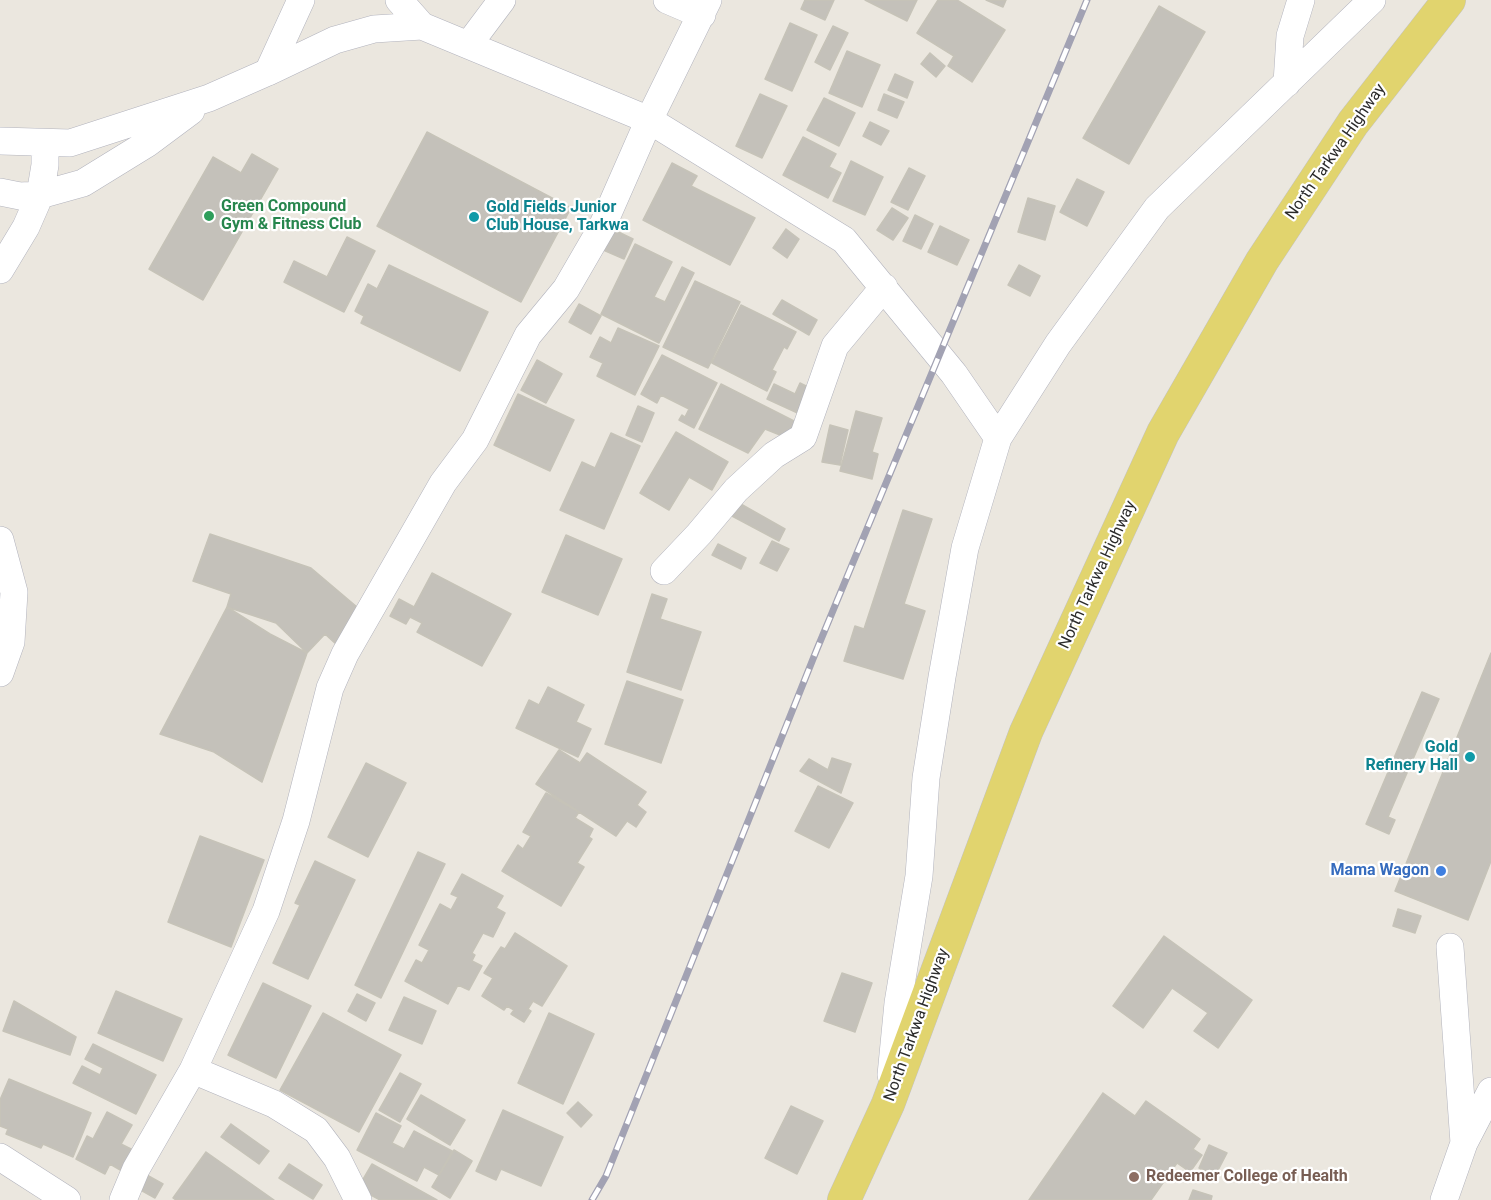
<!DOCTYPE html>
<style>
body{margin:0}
canvas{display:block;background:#ebe7df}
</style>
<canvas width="1491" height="1200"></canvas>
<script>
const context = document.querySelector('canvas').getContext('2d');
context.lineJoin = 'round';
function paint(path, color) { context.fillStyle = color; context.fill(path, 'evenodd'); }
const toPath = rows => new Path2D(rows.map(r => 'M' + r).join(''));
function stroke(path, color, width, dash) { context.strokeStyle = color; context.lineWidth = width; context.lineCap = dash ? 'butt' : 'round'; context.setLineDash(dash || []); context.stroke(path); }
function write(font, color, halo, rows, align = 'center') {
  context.font = font + ' Roboto,sans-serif'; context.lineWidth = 4.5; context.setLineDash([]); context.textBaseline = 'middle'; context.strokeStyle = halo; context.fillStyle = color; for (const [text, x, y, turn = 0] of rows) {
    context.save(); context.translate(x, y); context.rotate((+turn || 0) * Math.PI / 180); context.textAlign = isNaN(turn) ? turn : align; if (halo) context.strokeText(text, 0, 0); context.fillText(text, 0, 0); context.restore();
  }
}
const building = toPath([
 [805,0,834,0,825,20,801,9,805,0],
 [865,0,917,0,907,21,865,0],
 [938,0,957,0,1005,30,972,82,948,66,954,56,917,33,938,0],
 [986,0,1006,0,1003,7,986,0],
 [1159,6,1205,32,1129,164,1083,138,1159,6],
 [790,23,817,35,792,91,765,79,790,23],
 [833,26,848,33,830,70,815,62,833,26],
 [847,51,880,65,862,107,829,93,847,51],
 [930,53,945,66,936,77,921,64,930,53],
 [895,74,913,82,907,98,888,90,895,74],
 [760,94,787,106,762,158,736,146,760,94],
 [884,94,904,102,897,118,878,110,884,94],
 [824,98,855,113,839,146,807,130,824,98],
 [870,122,889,131,881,145,863,136,870,122],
 [427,132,571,208,521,302,377,226,427,132],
 [803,137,836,154,829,167,841,173,828,198,783,175,803,137],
 [252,154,278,169,203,300,149,269,213,157,241,173,252,154],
 [851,161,883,177,865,215,833,201,851,161],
 [672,163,697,176,691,186,755,218,730,265,643,220,672,163],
 [909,168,925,176,908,210,891,202,909,168],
 [1077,179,1104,192,1087,226,1060,212,1077,179],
 [1028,198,1055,206,1045,240,1018,232,1028,198],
 [892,208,908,218,893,240,877,230,892,208],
 [915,215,933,224,921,249,903,241,915,215],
 [940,226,969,240,957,265,928,252,940,226],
 [610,228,633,239,624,259,601,249,610,228],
 [786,229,799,239,787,258,773,248,786,229],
 [347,237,375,251,344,312,284,282,294,261,327,277,347,237],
 [635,244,672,262,654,297,665,302,682,267,694,273,659,343,601,314,635,244],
 [389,265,488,312,460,371,361,323,364,316,355,311,368,284,377,289,389,265],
 [1019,265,1040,276,1030,296,1008,285,1019,265],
 [695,281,740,302,708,368,663,347,695,281],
 [782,300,817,320,809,335,773,314,782,300],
 [579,304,601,316,591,334,569,322,579,304],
 [741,305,796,332,787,349,784,347,772,370,776,372,767,391,712,363,741,305],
 [618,328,659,346,635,395,597,376,603,363,590,357,600,337,611,343,618,328],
 [662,355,717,383,694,428,679,420,682,415,685,417,689,409,661,395,657,403,641,394,662,355],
 [537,360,562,374,546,403,521,390,537,360],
 [800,383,814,390,802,415,767,399,774,384,795,394,800,383],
 [721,384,796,422,785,437,765,429,748,453,699,429,721,384],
 [518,394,574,420,550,471,494,445,518,394],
 [638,406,654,413,642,442,626,435,638,406],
 [856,411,882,418,872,452,878,454,872,479,840,471,856,411],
 [830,425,848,430,840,465,822,462,830,425],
 [676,432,728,462,712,490,689,477,669,510,640,493,676,432],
 [611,433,640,446,604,529,560,510,582,462,595,468,611,433],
 [739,503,785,529,779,541,732,516,739,503],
 [903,510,932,519,904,604,925,611,903,679,844,661,855,626,864,629,903,510],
 [210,534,311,568,357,607,337,645,325,634,307,653,276,623,227,607,231,594,193,581,210,534],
 [566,535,622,559,598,615,542,592,566,535],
 [772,541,789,549,777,571,760,563,772,541],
 [718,544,746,558,741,569,712,555,718,544],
 [432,573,511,614,482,666,417,632,422,623,410,617,406,624,390,616,399,599,414,607,432,573],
 [652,594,667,599,660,619,701,632,681,690,627,672,652,594],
 [227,607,270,634,307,653,262,782,214,752,160,734,227,607],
 [1491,653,1491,861,1468,920,1395,891,1491,653],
 [627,681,683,700,661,763,605,744,627,681],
 [548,687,584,705,576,722,591,729,578,757,516,728,529,700,539,705,548,687],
 [1422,692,1439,699,1388,817,1395,820,1389,834,1366,824,1422,692],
 [559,750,580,763,587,753,646,792,637,805,646,812,636,827,627,821,616,836,536,784,559,750],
 [832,758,851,764,841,793,800,771,809,759,828,770,832,758],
 [366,763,406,783,368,857,328,837,366,763],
 [818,786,853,803,829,848,795,831,818,786],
 [546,793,579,812,575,818,593,829,589,837,592,839,577,863,584,867,561,906,502,871,518,845,523,849,531,836,523,832,546,793],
 [200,836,264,860,231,947,168,922,200,836],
 [418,852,445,864,381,998,355,985,418,852],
 [315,861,355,880,308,979,273,963,300,905,295,903,315,861],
 [462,874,503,896,496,908,505,913,493,937,483,933,472,953,475,955,472,961,482,966,469,990,458,985,448,1004,405,981,416,960,422,963,429,950,419,945,440,904,451,910,458,897,451,894,462,874],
 [1398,909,1421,916,1415,933,1393,926,1398,909],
 [515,933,567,966,542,1006,533,1001,528,1009,531,1011,524,1022,511,1014,514,1010,507,1006,504,1010,482,996,493,978,484,973,501,947,505,949,515,933],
 [1164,936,1252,1000,1218,1048,1194,1031,1208,1013,1172,988,1143,1028,1113,1006,1164,936],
 [842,973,872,983,855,1032,824,1021,842,973],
 [263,983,311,1006,276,1078,228,1055,263,983],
 [116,991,182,1019,163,1061,98,1033,116,991],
 [357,994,375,1003,366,1021,348,1011,357,994],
 [404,997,436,1011,422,1044,389,1030,404,997],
 [14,1001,76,1037,70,1055,3,1031,14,1001],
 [323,1013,401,1055,359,1132,280,1090,323,1013],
 [549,1013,594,1034,563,1104,518,1083,549,1013],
 [93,1044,156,1075,136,1114,73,1083,82,1066,100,1075,103,1068,85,1059,93,1044],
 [400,1073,421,1084,400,1122,379,1110,400,1073],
 [9,1079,91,1113,73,1157,43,1144,41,1148,6,1134,8,1129,0,1126,0,1100,9,1079],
 [1103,1093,1135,1116,1146,1101,1200,1139,1193,1149,1202,1155,1190,1172,1177,1163,1151,1200,1029,1200,1103,1093],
 [421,1095,465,1120,450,1145,407,1119,421,1095],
 [578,1102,592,1115,581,1127,567,1113,578,1102],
 [791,1106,823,1121,797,1174,765,1158,791,1106],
 [503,1110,563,1137,541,1186,501,1169,496,1180,476,1171,503,1110],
 [107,1112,132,1125,121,1144,133,1150,122,1171,110,1164,105,1174,76,1159,87,1136,93,1139,107,1112],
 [376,1113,401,1126,392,1143,404,1149,414,1131,452,1151,439,1175,424,1167,417,1181,357,1150,376,1113],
 [231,1124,269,1151,259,1164,221,1137,231,1124],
 [1209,1145,1227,1153,1215,1176,1199,1168,1209,1145],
 [454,1150,472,1161,450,1198,432,1187,454,1150],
 [206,1152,274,1200,176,1200,173,1198,206,1152],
 [289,1164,322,1185,313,1199,279,1178,289,1164],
 [372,1164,437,1200,380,1200,358,1188,372,1164],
 [145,1174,163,1184,155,1198,137,1188,145,1174],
 [1193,1190,1212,1196,1211,1200,1189,1200,1193,1190]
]);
const street = toPath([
 [399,0,422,26],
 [667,0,702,15],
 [469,44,502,0],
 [268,72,301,0],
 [1287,83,1290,36,1301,0],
 [0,141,70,143,209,98,268,72,335,40,374,29,422,26,649,120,844,240,954,374,998,438],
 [0,192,20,196,40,195,83,183,148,143,191,111],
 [0,270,26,227,40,195,45,165,45,143],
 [0,540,14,592,11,642,0,673],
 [664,571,699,534,736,490,774,455,803,437,835,346,884,287],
 [1450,947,1464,1143],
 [193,1070,274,1104,316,1130,337,1158,358,1200],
 [891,1075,898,1003,919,876,926,778,942,677,965,548,998,438,1058,344,1157,208,1372,0],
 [0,1157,67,1200],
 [123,1200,136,1169,193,1070,266,911,296,821,330,688,345,654,443,483,475,440,528,335,566,289,602,227,649,120,708,0],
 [1444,1200,1464,1143,1491,1091]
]);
const primary = toPath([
 [844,1200,888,1104,1026,732,1163,433,1262,261,1353,123,1449,0]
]);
const rail = toPath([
 [592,1200,606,1176,817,649,1087,0]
]);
const markers = [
 [209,216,6,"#2e9e5b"],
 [474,217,6,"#0f9aa8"],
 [1470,757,6,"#0f9aa8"],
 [1441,871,6,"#3f7fe0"],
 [1134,1177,6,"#8d6e63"]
];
const streetNames = [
 ["North Tarkwa Highway",1336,152,-55],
 ["North Tarkwa Highway",1098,575,-65],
 ["North Tarkwa Highway",917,1025,-70]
];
const leisureNames = [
 ["Green Compound",221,207],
 ["Gym & Fitness Club",221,225]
];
const cultureNames = [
 ["Gold Fields Junior",486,208],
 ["Club House, Tarkwa",486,226],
 ["Gold",1458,748,"right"],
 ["Refinery Hall",1458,766,"right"]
];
const shopNames = [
 ["Mama Wagon",1429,871]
];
const educationNames = [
 ["Redeemer College of Health",1146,1177]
];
paint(building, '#c4c1ba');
stroke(building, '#c6c3b8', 1.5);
stroke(street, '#b2b3bd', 28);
stroke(primary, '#c4c4c4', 34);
stroke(street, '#fff', 27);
stroke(primary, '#e1d46e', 33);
stroke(rail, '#a2a2b3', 7);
stroke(rail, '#fff', 4.5, [14]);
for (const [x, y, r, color] of markers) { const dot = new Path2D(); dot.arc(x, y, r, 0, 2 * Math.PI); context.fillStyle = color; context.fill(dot); stroke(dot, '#fff', 2); }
write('16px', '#2b2b2b', '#fff', streetNames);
write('bold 16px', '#27864d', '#fff', leisureNames, 'left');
write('bold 16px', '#0d838f', '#fff', cultureNames, 'left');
write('bold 16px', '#366cbe', '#fff', shopNames, 'right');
write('bold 16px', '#785e54', '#fff', educationNames, 'left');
</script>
